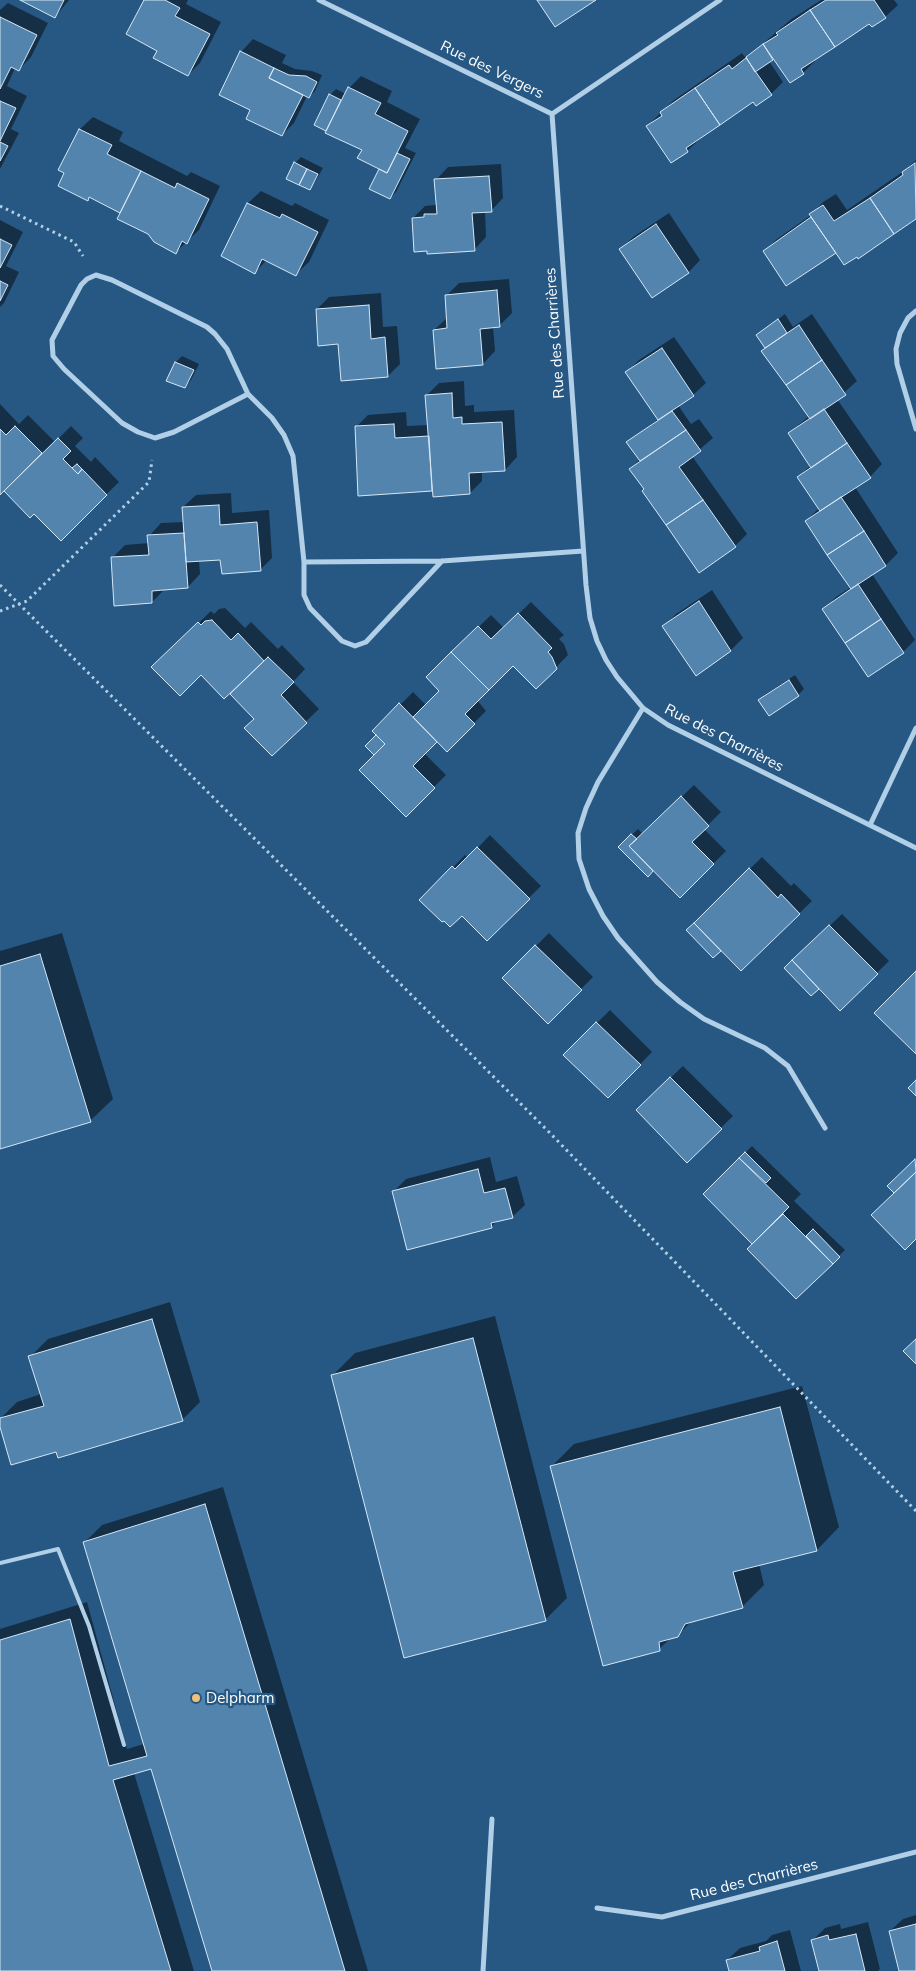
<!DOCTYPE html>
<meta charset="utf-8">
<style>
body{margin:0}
canvas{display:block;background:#275884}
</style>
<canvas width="916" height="1971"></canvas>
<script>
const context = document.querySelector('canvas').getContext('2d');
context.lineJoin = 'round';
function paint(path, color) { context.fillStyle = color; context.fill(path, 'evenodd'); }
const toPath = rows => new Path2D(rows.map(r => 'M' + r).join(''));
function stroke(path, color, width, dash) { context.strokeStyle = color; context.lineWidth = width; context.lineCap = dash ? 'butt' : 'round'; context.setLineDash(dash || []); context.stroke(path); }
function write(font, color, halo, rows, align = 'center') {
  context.font = font + ' Mulish,sans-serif'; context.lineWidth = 4.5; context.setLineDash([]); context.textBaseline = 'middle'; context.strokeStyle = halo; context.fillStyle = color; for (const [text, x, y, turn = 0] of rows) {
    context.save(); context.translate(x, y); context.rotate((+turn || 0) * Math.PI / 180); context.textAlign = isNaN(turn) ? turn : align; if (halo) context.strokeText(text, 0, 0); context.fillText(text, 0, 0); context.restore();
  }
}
const shadow = toPath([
 [22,0,69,0,55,17],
 [145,0,188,0,186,4,221,22,200,63,188,75,159,51],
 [821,0,894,0,898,5,885,17,872,25,869,23,814,59,815,61,803,73,774,58,769,61,783,82,771,94,754,100,700,139,687,151,647,126,674,100,742,53,745,57,759,47,790,20],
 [8,3,48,23,31,57,19,70,15,68,7,86,27,96,11,129,19,133,0,169,0,10],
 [253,39,286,55,282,63,295,69,312,71,322,75,315,91,309,97,307,96,294,123,282,135,252,109,241,52],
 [361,76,392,91,387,102,420,119,405,148,416,153,396,192,390,198,380,170,363,149,330,125,326,129,330,95,336,89,346,94,349,88],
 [93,117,123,132,119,141,187,176,191,172,220,186,199,230,176,252,121,212,90,197,87,199,66,173,60,169,80,129],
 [301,157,323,168,315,182,309,188,295,163],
 [916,160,916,218,858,257,836,252,764,251,777,239,811,215,823,202,836,194,847,210,904,171],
 [501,164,503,198,491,211,485,211,486,237,474,250,413,218,425,206,435,205,437,203,436,180,448,167],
 [261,191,292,206,295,203,329,220,309,262,296,274,267,260,255,272,222,256,248,203],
 [669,213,700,260,688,273,621,249,633,237],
 [0,220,23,232,6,266,19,272,4,303,0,307],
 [509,279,512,313,499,326,493,326,495,351,483,364,434,330,447,318,446,296,459,283],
 [381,293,383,327,397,326,400,364,388,376,339,343,317,309,329,297],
 [785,314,793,327,812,314,857,381,837,399,882,464,870,477,855,487,898,553,886,565,872,574,915,640,903,652,824,609,836,597,851,587,806,521,819,508,798,477,811,465,789,433,809,416,757,335],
 [674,337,706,383,693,395,678,405,691,424,699,419,713,438,692,456,747,534,735,546,646,489,631,469,640,459,628,442,658,419,627,372,639,360],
 [182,356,199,364,191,380,185,387,168,380,176,362],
 [464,381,465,406,474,405,474,412,514,410,517,457,505,470,482,471,482,481,470,493,433,490,360,495,356,427,368,415,406,412,407,426,429,425,427,395,439,383],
 [0,404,19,424,28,415,55,442,71,426,83,438,75,446,91,462,95,457,119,482,61,539,34,512,30,516,4,490,0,494],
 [231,493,232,513,269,510,272,558,260,570,222,559,199,560,200,574,188,587,164,590,152,602,112,558,125,545,149,543,149,536,161,523,184,522,183,507,196,495],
 [712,590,743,638,731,650,664,626,676,614],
 [531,602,564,635,559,639,564,644,568,655,536,688,513,664,477,700,486,711,447,750,437,740,424,753,446,775,406,815,375,755,367,746,378,735,374,731,413,692,426,705,441,691,427,677,491,615,504,628],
 [225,608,245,628,251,622,278,649,282,645,305,669,293,682,319,709,272,754,255,719,230,692,201,674,153,667,211,611,214,614,219,609],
 [795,675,804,689,798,695,760,700,766,694],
 [694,785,721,812,704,829,726,851,680,897,654,870,648,876,619,847,638,829,643,834],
 [490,835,541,886,487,939,462,914,421,900,465,855,468,858],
 [762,857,791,886,794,883,812,901,741,970,721,949,713,956,688,930],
 [842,914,889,961,840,1009,819,986,811,995,786,968],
 [62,933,113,1099,90,1121,0,1148,0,951],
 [549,933,593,977,548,1022,504,978],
 [610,1010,652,1052,608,1097,565,1055],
 [683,1066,733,1116,687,1161,637,1110],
 [752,1146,801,1194,794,1201,845,1250,796,1298,754,1244,704,1194],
 [490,1157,496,1182,517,1176,525,1205,512,1217,498,1220,492,1226,407,1248,393,1192,406,1179],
 [170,1302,200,1402,182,1420,57,1451,0,1423,0,1419,17,1402,41,1394,30,1357,48,1339],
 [495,1316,567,1598,545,1620,333,1375,355,1353],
 [802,1386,839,1527,817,1550,759,1564,764,1585,742,1607,693,1620,677,1636,671,1638,659,1649,552,1466,574,1444],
 [223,1487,368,1971,214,1971,152,1767,134,1773,194,1971,0,1971,0,1629,87,1602,127,1749,144,1744,84,1543,102,1525],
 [916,1915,916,1971,901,1971,890,1931,903,1919],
 [868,1922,880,1969,878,1971,820,1971,812,1941,825,1928,840,1924,841,1929],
 [790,1930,801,1971,730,1971,727,1960,740,1948,766,1941,772,1935]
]);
const building = toPath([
 [20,0,64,0,55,18,20,0],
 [144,0,165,0,180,8,175,16,210,34,188,76,153,58,157,51,126,34,144,0],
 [537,0,596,0,555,27,537,0],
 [826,0,874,0,886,18,872,27,869,24,835,47,810,10,826,0],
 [810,10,835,47,801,69,804,74,790,83,763,44,778,35,776,33,810,10],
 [0,17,37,35,19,71,11,67,0,89,0,17],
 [763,44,773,60,755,72,746,57,763,44],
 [240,51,274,68,269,78,303,95,282,136,246,119,250,110,219,95,240,51],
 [746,58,772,95,756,106,753,102,720,125,695,88,729,65,732,69,746,58],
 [274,68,289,75,306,76,317,82,309,98,269,78,274,68],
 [348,87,381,103,375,114,408,131,387,173,357,158,362,150,325,133,348,87],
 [695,88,720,125,686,148,688,152,671,163,646,126,662,116,660,112,695,88],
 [329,94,341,100,326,131,314,125,329,94],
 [0,101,16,108,0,141,0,101],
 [79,129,112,145,107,154,141,171,120,213,89,197,88,201,58,186,64,173,58,170,79,129],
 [0,142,8,146,0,161,0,142],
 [397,153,410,159,390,199,369,189,379,169,387,173,397,153],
 [294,162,307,169,299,185,286,179,294,162],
 [915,163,916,219,894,234,870,198,903,175,902,172,915,163],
 [307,169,318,174,310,190,299,185,307,169],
 [141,171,175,188,177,183,209,199,187,244,182,241,176,254,154,242,148,234,117,219,141,171],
 [489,176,492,212,472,213,475,251,427,254,427,251,414,252,412,218,424,217,424,214,437,214,434,179,489,176],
 [870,198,894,234,858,259,857,257,844,265,809,214,823,205,834,221,870,198],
 [247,203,280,218,282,214,318,232,296,276,262,259,255,274,221,256,247,203],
 [811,217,836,253,786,286,763,251,811,217],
 [656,224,689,273,652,298,619,249,656,224],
 [0,239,12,245,0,268,0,239],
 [0,281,8,285,0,301,0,281],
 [497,290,500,327,480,329,483,365,436,369,433,330,447,328,445,295,497,290],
 [369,305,371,339,385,337,388,377,341,381,338,344,318,346,316,309,369,305],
 [778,319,787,333,765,348,756,335,778,319],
 [799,325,822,360,786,385,761,351,799,325],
 [662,348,694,396,658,420,625,372,662,348],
 [822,360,846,395,810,419,786,385,822,360],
 [175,362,194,370,185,388,166,381,175,362],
 [452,393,453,418,462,417,462,424,502,422,505,471,469,473,470,494,433,497,425,395,452,393],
 [824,409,847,443,811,468,788,433,824,409],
 [672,411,686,430,640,461,626,442,672,411],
 [394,424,395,438,429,436,432,491,358,496,355,426,394,424],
 [15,426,42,453,0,495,0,429,6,435,15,426],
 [686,430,701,451,679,467,703,500,666,525,642,491,644,489,629,469,686,430],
 [58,438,71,451,63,459,78,474,82,469,107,495,61,541,34,514,30,518,4,491,58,438],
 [847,443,871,478,820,511,797,477,847,443],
 [77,464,82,469,78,474,72,468,77,464],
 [841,497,864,531,827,555,805,521,841,497],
 [703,500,736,547,699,573,666,525,703,500],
 [219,505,220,525,257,522,261,571,222,574,220,560,186,562,182,507,219,505],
 [864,531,886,566,851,589,827,555,864,531],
 [184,533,188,588,152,591,152,603,114,606,111,557,149,555,147,535,184,533],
 [858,584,881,619,845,643,822,609,858,584],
 [699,601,731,651,696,676,662,626,699,601],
 [518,613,552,648,548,652,552,657,557,669,536,689,513,666,489,690,451,652,478,626,491,639,518,613],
 [881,619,904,653,868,677,845,643,881,619],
 [212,620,231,640,238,633,264,661,224,699,201,675,180,696,151,667,198,622,201,625,205,621,212,620],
 [451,652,489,690,465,714,475,724,447,752,413,717,439,691,426,677,451,652],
 [268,657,294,682,281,695,307,723,272,756,244,728,254,719,230,694,268,657],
 [789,680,799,696,769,716,758,700,789,680],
 [399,703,437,742,413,766,435,788,406,817,359,770,385,744,372,731,399,703],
 [376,735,385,744,374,755,365,746,376,735],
 [681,796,709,826,692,842,714,864,680,898,629,846,681,796],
 [631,834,637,839,629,846,653,871,648,877,618,847,631,834],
 [477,847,530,899,487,941,462,916,450,927,444,921,442,922,419,900,452,866,455,869,477,847],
 [749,868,778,898,781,894,800,914,741,971,694,923,749,868],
 [694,923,721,951,713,958,686,930,694,923],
 [829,925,878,974,840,1011,792,960,829,925],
 [535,945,582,990,548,1024,502,978,535,945],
 [40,954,91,1122,0,1149,0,966,40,954],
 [792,960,819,989,811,996,784,968,792,960],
 [916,971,916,1054,874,1013,916,971],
 [596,1022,641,1065,608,1098,563,1055,596,1022],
 [670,1077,722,1129,687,1163,636,1110,670,1077],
 [916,1080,916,1096,908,1088,916,1080],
 [745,1152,771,1178,766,1183,739,1158,745,1152],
 [739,1158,789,1207,752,1244,703,1194,739,1158],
 [915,1159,916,1172,894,1193,887,1186,915,1159],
 [478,1169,484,1193,505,1188,513,1218,491,1223,492,1228,407,1250,392,1191,478,1169],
 [916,1172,916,1239,905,1250,871,1215,916,1172],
 [783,1214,833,1264,796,1299,747,1249,783,1214],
 [813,1229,840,1257,833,1264,806,1236,813,1229],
 [152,1319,183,1421,58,1458,56,1452,11,1465,0,1427,0,1418,44,1406,28,1356,152,1319],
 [473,1338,546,1621,404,1658,331,1375,473,1338],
 [916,1339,916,1364,903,1351,916,1339],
 [780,1407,817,1551,733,1572,743,1608,685,1624,678,1637,659,1642,660,1651,603,1666,550,1466,780,1407],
 [205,1504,345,1971,212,1971,151,1769,113,1780,171,1971,0,1971,0,1640,70,1619,109,1766,147,1756,83,1542,205,1504],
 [916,1924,916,1971,899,1971,889,1931,916,1924],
 [856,1934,865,1971,819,1971,811,1940,828,1935,829,1940,856,1934],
 [777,1941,785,1971,729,1971,726,1960,760,1951,759,1947,777,1941]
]);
const path = toPath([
 [0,206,74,242,83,256],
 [0,585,550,1133,916,1511],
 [0,611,27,601,149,482,152,460]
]);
const service = toPath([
 [0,1563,58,1549,89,1626,124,1745]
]);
const minor = toPath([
 [319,0,552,114,720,0],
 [552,114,586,585,590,618,597,641,606,660,617,677,643,708,668,725,916,848],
 [916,311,908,318,900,333,896,349,897,364,916,429],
 [248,394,174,432,155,438,138,432,122,423,64,369,53,356,52,340,81,285,87,279,96,275,112,280,207,327,215,334,227,349,248,394,272,418,284,435,293,456,304,562,442,561,583,551],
 [304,562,304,595,310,608,342,641,355,646,366,642,442,561],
 [643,708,598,782,586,808,578,833,579,859,589,889,603,916,618,938,657,982,680,1002,704,1019,765,1048,788,1066,825,1128],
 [870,825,916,728],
 [597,1908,662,1917,916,1852],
 [483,1971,492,1819]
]);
const markers = [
 [196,1698,5,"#f0c176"]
];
const streetNames = [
 ["Rue des Vergers",492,70,26],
 ["Rue des Charrières",555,333,-94],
 ["Rue des Charrières",724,738,27],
 ["Rue des Charrières",754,1880,-14]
];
const poiNames = [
 ["Delpharm",206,1698]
];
paint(shadow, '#0007');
paint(building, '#5384ae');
stroke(building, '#d4e7f6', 1);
stroke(path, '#b1cfe7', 3, [2.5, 4]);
stroke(service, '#b1cfe7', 4);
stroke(minor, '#b1cfe7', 5);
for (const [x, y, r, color] of markers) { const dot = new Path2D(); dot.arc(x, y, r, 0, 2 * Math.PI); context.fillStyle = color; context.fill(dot); stroke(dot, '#275884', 2); }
write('15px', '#fff', '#275884', streetNames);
write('15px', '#fff', '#275884', poiNames, 'left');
</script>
